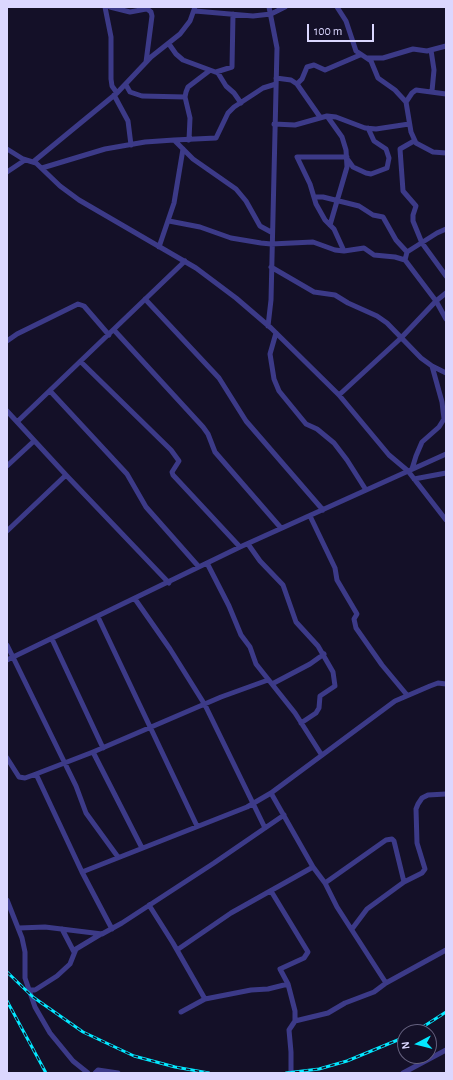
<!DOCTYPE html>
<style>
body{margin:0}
#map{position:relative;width:453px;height:1080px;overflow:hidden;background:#141028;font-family:"Alegreya Sans",sans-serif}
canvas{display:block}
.frame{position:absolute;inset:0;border:8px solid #dbd7ff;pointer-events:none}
.north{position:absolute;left:397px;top:1024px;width:40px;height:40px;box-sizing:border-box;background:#141028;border:1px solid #64607e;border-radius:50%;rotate:263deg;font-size:11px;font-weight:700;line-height:16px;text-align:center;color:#dbd7ff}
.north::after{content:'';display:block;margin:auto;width:14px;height:18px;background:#03e8ff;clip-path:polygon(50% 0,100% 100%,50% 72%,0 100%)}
.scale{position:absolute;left:307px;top:24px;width:67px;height:18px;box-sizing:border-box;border:2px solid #dbd7ff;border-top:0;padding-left:5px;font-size:12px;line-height:14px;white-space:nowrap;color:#dbd7ff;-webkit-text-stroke:3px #141028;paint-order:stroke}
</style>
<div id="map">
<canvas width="453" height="1080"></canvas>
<div class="frame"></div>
<div class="north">N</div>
<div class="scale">100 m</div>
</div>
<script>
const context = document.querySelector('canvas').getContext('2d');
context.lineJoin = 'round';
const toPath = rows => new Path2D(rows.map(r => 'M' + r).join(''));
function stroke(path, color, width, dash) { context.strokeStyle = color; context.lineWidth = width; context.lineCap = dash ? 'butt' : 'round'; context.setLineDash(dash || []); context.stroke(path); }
const minor = toPath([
 [105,7,111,37,111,79,112,86,117,93],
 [110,7,130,12,146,9],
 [145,7,151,12,152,16,146,62],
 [337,7,346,21,356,51,371,61,378,78,395,90,406,102,411,132,416,143,433,152,446,153],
 [195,11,253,16,271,14,285,7],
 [169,44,176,54,183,60,218,73,226,86,234,93,241,103],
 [431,50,434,70,432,91],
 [367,58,383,58,413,49,427,51,446,46],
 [216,72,232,67,233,14],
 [276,78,291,80,297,84,320,117],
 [297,84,302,79,307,67,314,65,325,70,360,55],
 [126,85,130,92,142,96,185,97],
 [114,95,128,121,131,145],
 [406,102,412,93,416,90,446,94],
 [327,116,336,117,365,128,376,129,409,124],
 [274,124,295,125,327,116,342,137,346,150,347,167,330,225],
 [174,140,216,138,228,113,234,107,263,88,276,84],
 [189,140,190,118,185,97,186,92,188,87,209,71],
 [414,141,400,149,403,191,416,206,413,215,413,221,422,243,446,276],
 [7,149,23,159,36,163,60,186,79,200,196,268,236,298,271,328,339,395,389,455,408,471,446,520],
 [348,160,353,167,366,173,371,174,387,168,389,158,386,149,374,141,368,128],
 [33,162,117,93,151,57,180,34,190,21,195,7],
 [42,168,105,149,145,142,174,140,193,159,236,189,246,201,260,226,271,232],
 [7,172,25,160],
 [314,197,323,197,359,206,373,215,383,217,396,240,407,252],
 [169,221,200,227,231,238,261,243,271,244,313,242,335,250,344,251,364,248,374,255,395,257,405,260],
 [446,229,437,233,407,252,405,260,436,301,446,319],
 [159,247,174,203,183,149],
 [344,251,334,229,325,220,316,204,310,184,297,157,347,157],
 [271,267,314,292,335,295,348,303,377,316,387,323,421,358,432,366,442,402,444,419,439,427,422,442,416,456,412,469],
 [145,299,219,378,246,421,323,510],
 [268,326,271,300,277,48,269,7],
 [114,330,203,427,208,434,215,452,281,528],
 [276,333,270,354,274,379,279,391,306,424,317,429,334,443,347,460,366,490],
 [7,341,17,334,78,304,84,306,109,335],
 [81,362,171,450,179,461,172,472,173,475,240,547],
 [432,366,446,373],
 [51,392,127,474,146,507,199,567],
 [339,395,401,338,436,301,446,293],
 [7,411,66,475,7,531],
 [17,422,185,261],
 [7,466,34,441],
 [66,475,169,583],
 [414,479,446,473],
 [310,516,335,568,337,580,357,614,354,619,356,628,382,665,407,695],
 [248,544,260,561,283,585,296,622,318,646,333,672,335,686,320,696,319,708,316,713,301,723],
 [207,563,229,606,241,635,250,647,256,664,295,713,321,754],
 [135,599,170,649,205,705,265,828],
 [98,617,197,826],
 [52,639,103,748],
 [7,645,76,786,86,813,118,857],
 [7,660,240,547,446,454],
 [272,684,310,664,324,654],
 [93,752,142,848],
 [7,758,19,777,25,778,36,774,82,872,247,807,271,793,313,867],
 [36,774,93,752,221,697,268,680],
 [271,793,395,701,430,686,438,683,446,684],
 [82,872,112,929],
 [404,882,422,873,425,869,417,843,416,809,418,804,422,798,428,795,446,794],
 [325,883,386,840,392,839,394,841,404,882,367,909,352,929],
 [271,891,308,952,304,958,280,969,288,984,295,1011,295,1021,289,1030,291,1052,291,1073],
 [7,900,22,938,25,952,25,978,35,1007,50,1033,73,1061,88,1073],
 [149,905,173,943,205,999],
 [19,928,45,927,102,934,122,923,214,863,284,815],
 [62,929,74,952],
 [177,950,231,913,313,867,325,883,337,907,386,983,374,992,345,1003,328,1013,295,1021],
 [386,983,446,950],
 [29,990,35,990,57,976,70,964,76,949,101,934],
 [181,1012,205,999,251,990,268,989,288,984],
 [95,1073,98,1070,118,1073],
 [403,1073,446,1050]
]);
const rail = toPath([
 [7,972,33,997,83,1032,134,1056,175,1067,209,1073],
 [7,1001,46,1073],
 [415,1032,446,1012],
 [286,1073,319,1069,347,1061,405,1037]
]);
stroke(minor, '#3c3a88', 5);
stroke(rail, '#03e8ff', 3);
stroke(rail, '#141028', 1.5, [4.5]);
</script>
